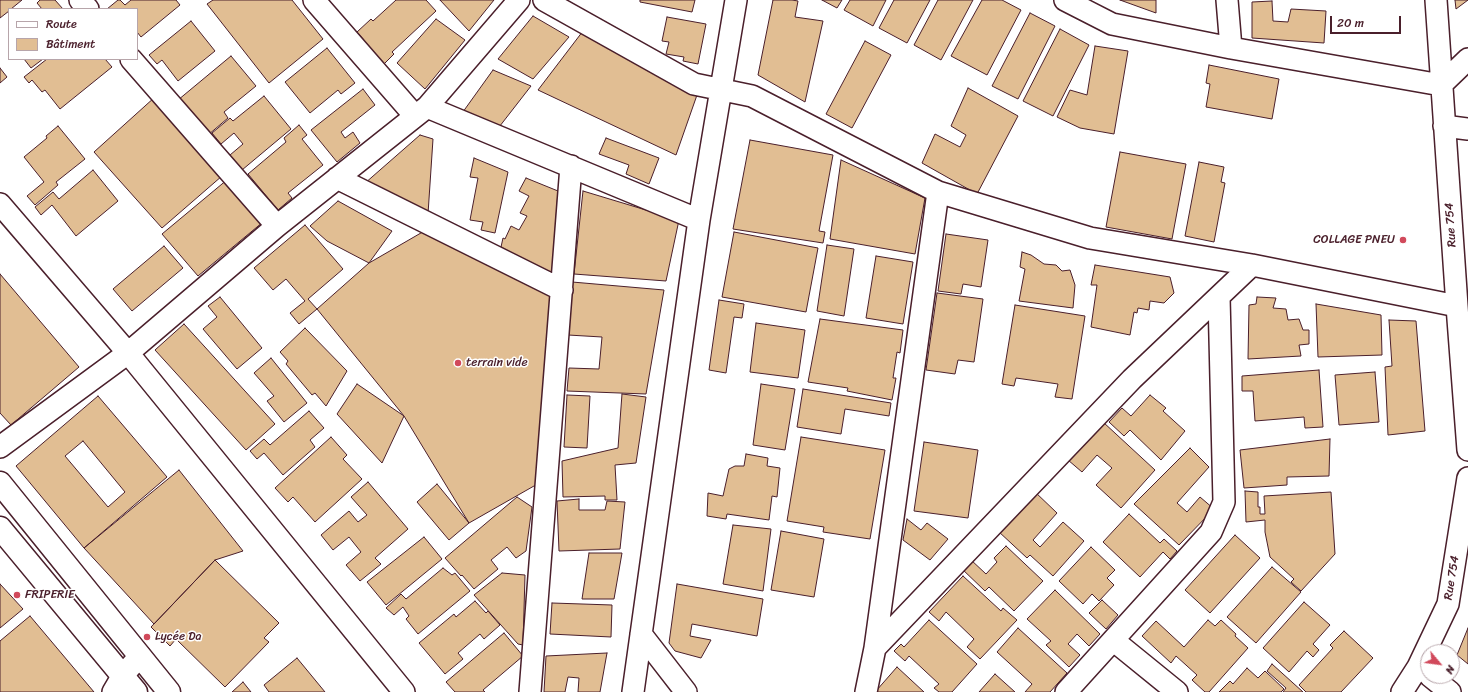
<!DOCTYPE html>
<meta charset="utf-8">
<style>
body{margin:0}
#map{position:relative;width:1468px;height:692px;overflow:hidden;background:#fff;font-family:Sriracha,sans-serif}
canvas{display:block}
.legend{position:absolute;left:8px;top:8px;width:130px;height:52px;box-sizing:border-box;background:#fff;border:1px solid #b7a5aa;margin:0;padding:5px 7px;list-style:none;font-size:12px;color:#4a1f2b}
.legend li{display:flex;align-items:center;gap:8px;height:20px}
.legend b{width:20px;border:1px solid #b7a5aa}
.north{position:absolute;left:1420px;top:644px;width:40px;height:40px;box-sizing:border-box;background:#fff;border:1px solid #b7a5aa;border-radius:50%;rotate:119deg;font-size:11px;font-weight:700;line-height:16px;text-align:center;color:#4a1f2b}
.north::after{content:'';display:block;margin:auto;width:14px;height:18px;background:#d1495b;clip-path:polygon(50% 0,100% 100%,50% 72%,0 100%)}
.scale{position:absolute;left:1330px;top:16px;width:71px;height:18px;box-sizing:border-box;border:2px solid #4a1f2b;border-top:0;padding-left:5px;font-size:12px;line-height:14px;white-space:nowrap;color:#4a1f2b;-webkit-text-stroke:3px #fff;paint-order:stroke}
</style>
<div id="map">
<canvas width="1468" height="692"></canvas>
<ul class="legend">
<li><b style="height:5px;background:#fff"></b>Route</li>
<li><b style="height:11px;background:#e1be93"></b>Bâtiment</li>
</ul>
<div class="north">N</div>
<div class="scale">20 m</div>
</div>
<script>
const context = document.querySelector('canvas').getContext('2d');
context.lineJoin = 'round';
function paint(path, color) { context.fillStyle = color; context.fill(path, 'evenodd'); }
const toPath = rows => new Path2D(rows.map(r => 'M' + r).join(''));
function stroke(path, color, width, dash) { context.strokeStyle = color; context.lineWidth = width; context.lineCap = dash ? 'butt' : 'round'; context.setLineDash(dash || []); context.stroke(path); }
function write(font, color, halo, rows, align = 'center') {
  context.font = font + ' Sriracha,sans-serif'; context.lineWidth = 3; context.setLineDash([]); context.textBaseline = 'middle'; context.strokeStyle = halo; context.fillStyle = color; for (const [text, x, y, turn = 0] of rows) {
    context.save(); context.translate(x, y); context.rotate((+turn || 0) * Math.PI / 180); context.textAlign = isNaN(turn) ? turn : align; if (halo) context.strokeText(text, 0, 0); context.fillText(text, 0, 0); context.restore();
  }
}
const building = toPath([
 [0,0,22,0,11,9,9,9,9,11,0,18,0,0],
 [40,0,55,0,63,9,42,9,37,3,40,0],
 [118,0,120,0,125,5,131,0,176,0,180,5,141,37,137,32,137,9,107,9,118,0],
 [213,0,292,0,323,39,269,83,207,4,213,0],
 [396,0,426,0,436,11,392,52,394,54,384,64,363,41,364,40,357,32,371,19,373,21,396,0],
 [440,0,494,0,469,31,440,0],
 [640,0,695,0,692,12,640,2,640,0],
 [773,0,792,0,798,1,795,17,823,21,805,102,758,75,773,0],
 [822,0,842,0,837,8,822,0],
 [850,0,886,0,873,26,844,10,850,0],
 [894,0,930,0,907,43,879,28,894,0],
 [938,0,973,0,941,60,914,45,938,0],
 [982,0,1002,0,1021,10,987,75,951,56,982,0],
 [1120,0,1156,0,1156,13,1120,0],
 [1455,0,1468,0,1456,9,1455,0],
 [1272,1,1273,21,1288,22,1291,9,1326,11,1324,43,1252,38,1252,2,1272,1],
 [1030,13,1055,26,1018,99,992,86,1030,13],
 [533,16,569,37,533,79,498,59,533,16],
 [667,17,706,24,698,64,683,61,684,57,666,54,669,42,662,41,667,17],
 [436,19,465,40,425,89,397,63,436,19],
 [191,21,215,51,178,81,162,60,157,64,149,55,191,21],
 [1060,29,1089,45,1053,116,1023,101,1060,29],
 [583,31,697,95,676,155,538,90,583,31],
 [865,41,891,55,852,128,826,114,865,41],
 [1095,46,1128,51,1114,134,1080,128,1057,117,1070,90,1087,95,1095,46],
 [327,48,355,83,341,94,338,90,310,113,285,82,327,48],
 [231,56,256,86,224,112,228,118,208,135,178,100,231,56],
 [24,59,43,59,31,68,24,59],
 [47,59,105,59,112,67,60,109,45,90,42,92,32,80,29,83,24,77,47,59],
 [1209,65,1279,79,1272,119,1206,107,1210,84,1206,83,1209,65],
 [0,68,7,77,0,83,0,68],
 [493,70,531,86,496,131,460,116,493,70],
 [968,88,1018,116,977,194,922,163,935,134,960,147,966,135,951,126,968,88],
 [363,89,375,105,341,132,345,138,353,132,360,143,337,162,311,130,363,89],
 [264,96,291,129,242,170,230,155,243,144,234,133,221,144,212,133,230,118,233,121,264,96],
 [155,97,222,176,162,228,94,152,155,97],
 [299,125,307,135,302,139,323,165,288,193,292,198,278,210,248,174,286,142,284,138,299,125],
 [58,126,85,159,56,182,58,185,35,205,27,196,44,182,24,157,47,138,46,136,58,126],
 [420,135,433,139,428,214,364,184,420,135],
 [606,138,659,158,649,184,626,174,629,165,599,154,606,138],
 [750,140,833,155,819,231,825,232,823,243,733,229,750,140],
 [1120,152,1186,164,1172,239,1106,227,1120,152],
 [474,158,508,172,495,233,481,230,483,222,470,220,478,178,470,177,474,158],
 [841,160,925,198,915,254,830,239,841,160],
 [1199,162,1224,167,1221,182,1225,183,1214,242,1185,236,1199,162],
 [93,170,118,201,76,236,52,205,41,215,35,207,53,192,59,199,93,170],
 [526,178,558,191,552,274,501,247,503,238,505,239,511,226,519,230,527,216,520,213,529,196,519,191,526,178],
 [228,179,263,222,198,276,162,234,228,179],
 [583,191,679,220,666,281,574,274,583,191],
 [338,201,392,231,369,263,327,241,310,226,338,201],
 [305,225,343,269,308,299,317,309,299,324,290,313,305,301,286,279,273,290,254,268,305,225],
 [433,226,562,290,548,478,469,523,404,416,317,309,369,263,433,226],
 [734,232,818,248,806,312,722,297,734,232],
 [946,234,988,240,981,287,963,284,961,294,938,291,946,234],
 [827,245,854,249,844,316,817,311,827,245],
 [164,246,183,268,132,311,113,289,164,246],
 [1022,252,1031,255,1044,264,1056,265,1062,271,1070,270,1075,285,1073,308,1019,301,1025,269,1020,267,1022,252],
 [876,256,913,262,903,324,866,318,876,256],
 [1095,265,1170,277,1174,293,1164,303,1150,301,1149,310,1138,308,1137,313,1134,312,1130,335,1091,327,1097,285,1091,285,1095,265],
 [0,274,79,367,11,425,0,413,0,274],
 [572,282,664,290,646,394,567,391,569,368,599,369,602,337,568,335,572,282],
 [937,293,983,299,974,362,958,360,955,374,926,370,937,293],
 [220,297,262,348,237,369,203,329,217,317,208,306,220,297],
 [1257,297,1276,298,1273,308,1286,309,1288,320,1299,319,1303,330,1309,330,1309,344,1299,345,1301,356,1248,359,1249,305,1256,304,1257,297],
 [719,300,744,304,742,318,734,317,726,373,709,370,719,300],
 [1316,304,1381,315,1382,355,1318,357,1316,304],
 [1015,305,1085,316,1072,399,1055,397,1058,384,1016,378,1014,386,1002,384,1015,305],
 [820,319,903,330,900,353,897,352,893,378,896,378,892,400,847,391,848,388,808,382,820,319],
 [1389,320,1416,321,1425,431,1388,435,1385,367,1392,366,1389,320],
 [756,323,805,330,798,378,750,372,756,323],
 [184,324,275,424,246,450,155,350,184,324],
 [305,328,347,371,326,406,315,393,312,395,286,364,288,361,280,352,305,328],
 [271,358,307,403,284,422,267,401,274,396,254,373,271,358],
 [1319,370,1323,427,1305,428,1304,417,1255,421,1253,391,1242,391,1242,376,1319,370],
 [1375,372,1379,422,1339,425,1335,375,1375,372],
 [357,384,404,416,382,463,337,414,357,384],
 [761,384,795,389,785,450,753,445,761,384],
 [803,389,891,403,889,416,845,409,841,434,797,427,803,389],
 [622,394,646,397,636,463,615,465,617,500,605,500,605,496,563,497,562,461,618,448,622,394],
 [567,395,590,396,587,448,564,447,567,395],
 [1150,395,1166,408,1163,411,1185,431,1161,460,1130,430,1124,436,1109,422,1122,408,1131,416,1150,395],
 [98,396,167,477,84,548,16,466,98,396],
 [83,441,125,492,108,507,65,456,83,441],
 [309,411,324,428,310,440,315,447,283,475,264,453,257,459,250,451,264,439,270,445,309,411],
 [1103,422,1155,470,1121,508,1096,485,1112,468,1097,455,1082,472,1068,460,1103,422],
 [331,437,347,455,343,459,362,479,315,522,293,497,288,502,275,488,331,437],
 [801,437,885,450,870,539,823,532,824,527,787,521,801,437],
 [1330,439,1329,476,1287,477,1287,485,1244,488,1240,450,1330,439],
 [924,442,978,450,968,518,914,511,924,442],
 [1190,448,1209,467,1177,503,1187,512,1200,497,1214,509,1179,545,1134,504,1190,448],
 [746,454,768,458,767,466,780,468,777,497,772,496,769,520,727,514,726,519,707,516,708,493,723,496,729,469,735,466,744,466,746,454],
 [179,470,243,551,215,560,154,624,84,548,179,470],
 [368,482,408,529,375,558,381,564,360,581,346,565,361,552,349,537,333,550,321,535,349,511,358,522,367,515,351,497,368,482],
 [437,484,469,523,449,540,417,502,437,484],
 [1034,491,1057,513,1033,540,1040,547,1063,522,1084,541,1053,576,1030,555,1027,558,998,531,1034,491],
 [1245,491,1258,492,1258,507,1260,507,1260,514,1265,514,1264,496,1331,492,1335,554,1301,591,1291,582,1294,579,1270,557,1265,532,1265,520,1246,522,1245,491],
 [517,497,532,507,526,551,516,558,507,547,491,560,498,569,474,589,462,575,461,576,445,558,517,497],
 [579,499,579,510,605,510,607,501,625,502,620,549,559,551,557,501,579,499],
 [1129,514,1160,543,1164,539,1177,551,1170,559,1163,552,1140,577,1103,542,1129,514],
 [907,519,921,530,927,523,948,539,930,560,903,540,907,519],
 [733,525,771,529,763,591,723,584,733,525],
 [781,531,824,539,814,597,771,590,781,531],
 [1235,535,1260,558,1210,613,1185,590,1235,535],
 [424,537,442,559,386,605,367,582,424,537],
 [1006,546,1043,581,1014,611,989,587,985,591,961,568,970,559,986,574,997,562,994,558,1006,546],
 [1091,547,1115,570,1107,578,1114,585,1099,601,1092,594,1083,604,1059,581,1091,547],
 [589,553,622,553,614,599,582,599,589,553],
 [215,560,279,623,264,638,269,642,225,687,176,639,170,646,151,627,215,560],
 [1272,567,1301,592,1256,643,1227,617,1272,567],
 [443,568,452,575,455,573,470,591,418,634,406,619,409,616,403,607,394,615,386,608,401,594,406,599,443,568],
 [502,573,525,575,523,645,518,644,474,595,502,573],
 [963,576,1001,611,1003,608,1017,620,980,659,967,647,974,639,946,612,939,621,929,612,963,576],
 [0,584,23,609,0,628,0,584],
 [677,584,763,599,757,636,692,624,690,636,711,640,701,658,675,651,669,643,677,584],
 [1055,590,1100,634,1089,646,1077,634,1068,644,1080,655,1069,667,1046,645,1051,641,1027,619,1055,590],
 [1102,600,1118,615,1106,629,1089,613,1102,600],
 [475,601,486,613,488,611,500,625,484,639,480,634,458,653,463,659,445,674,419,643,454,614,456,617,475,601],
 [1304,602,1330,625,1313,644,1319,650,1313,657,1307,651,1289,672,1263,648,1304,602],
 [552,603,612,605,611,637,550,634,552,603],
 [30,616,94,692,0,692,0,641,30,616],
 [929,620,977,664,952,692,939,692,934,688,939,684,909,656,905,661,894,651,901,644,904,647,929,620],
 [1208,620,1215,626,1221,620,1236,634,1235,636,1248,648,1209,692,1205,692,1192,680,1197,675,1176,656,1171,663,1142,636,1156,621,1184,647,1208,620],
 [1018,628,1067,673,1050,692,1025,692,1032,684,997,652,1018,628],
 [1468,628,1468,664,1457,655,1468,628],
 [1344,631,1373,658,1341,692,1306,692,1299,685,1333,648,1330,645,1344,631],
 [504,633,523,656,483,690,485,692,455,692,446,682,504,633],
 [607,653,600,692,578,692,579,678,568,677,565,692,544,692,546,656,607,653],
 [297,658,325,692,269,692,264,685,297,658],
 [1272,664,1303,692,1283,692,1286,688,1267,671,1272,664],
 [897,667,924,692,877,692,876,691,897,667],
 [1247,668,1258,678,1265,671,1284,689,1281,692,1219,692,1230,681,1233,684,1247,668],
 [995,674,1015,692,979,692,995,674],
 [243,682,251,692,232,692,243,682]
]);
const street = toPath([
 [80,0,88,9],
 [314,0,415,116],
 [544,0,694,84,752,96,938,192,1090,238,1252,265,1457,306],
 [1065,0,1112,24,1231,48,1441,85,1468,59],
 [1227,0,1231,48],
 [1436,0,1457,306,1468,450],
 [131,59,277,226],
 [427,107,699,220],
 [1444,126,1468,129],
 [337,178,562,290],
 [0,204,128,353,404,692],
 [0,447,128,353,277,226,427,107,519,0],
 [641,634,686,692],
 [1113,640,1177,692],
 [875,648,938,192],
 [1430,676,1450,692],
 [113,692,123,675,140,656],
 [530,692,571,166],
 [633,692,699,220,736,0],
 [866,692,875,648,1132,379,1252,265],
 [1066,692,1211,532,1224,502,1219,297],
 [1402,692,1418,667,1448,604,1468,478]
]);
const primary = toPath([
 [0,483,169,692],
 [0,528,136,692]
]);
const markers = [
 [1403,240,4,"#d1495b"],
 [458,363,4,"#d1495b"],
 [17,595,4,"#d1495b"],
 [147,637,4,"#d1495b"]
];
const streetNames = [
 ["Rue 754",1451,225,-94],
 ["Rue 754",1452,578,-81]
];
const poiNames = [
 ["COLLAGE PNEU",1395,240,"right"],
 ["terrain vide",466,363],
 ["FRIPERIE",25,595],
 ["Lycée Da",155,637]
];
paint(building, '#e1be93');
stroke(building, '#4a1f2b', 1);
stroke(street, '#4a1f2b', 24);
stroke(primary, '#4a1f2b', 25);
stroke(street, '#fff', 21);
stroke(primary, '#fff', 22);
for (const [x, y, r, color] of markers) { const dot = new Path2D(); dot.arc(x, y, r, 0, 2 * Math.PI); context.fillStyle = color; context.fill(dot); stroke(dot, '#fff', 1.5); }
write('12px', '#4a1f2b', '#fff', streetNames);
write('12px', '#4a1f2b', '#fff', poiNames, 'left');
</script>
